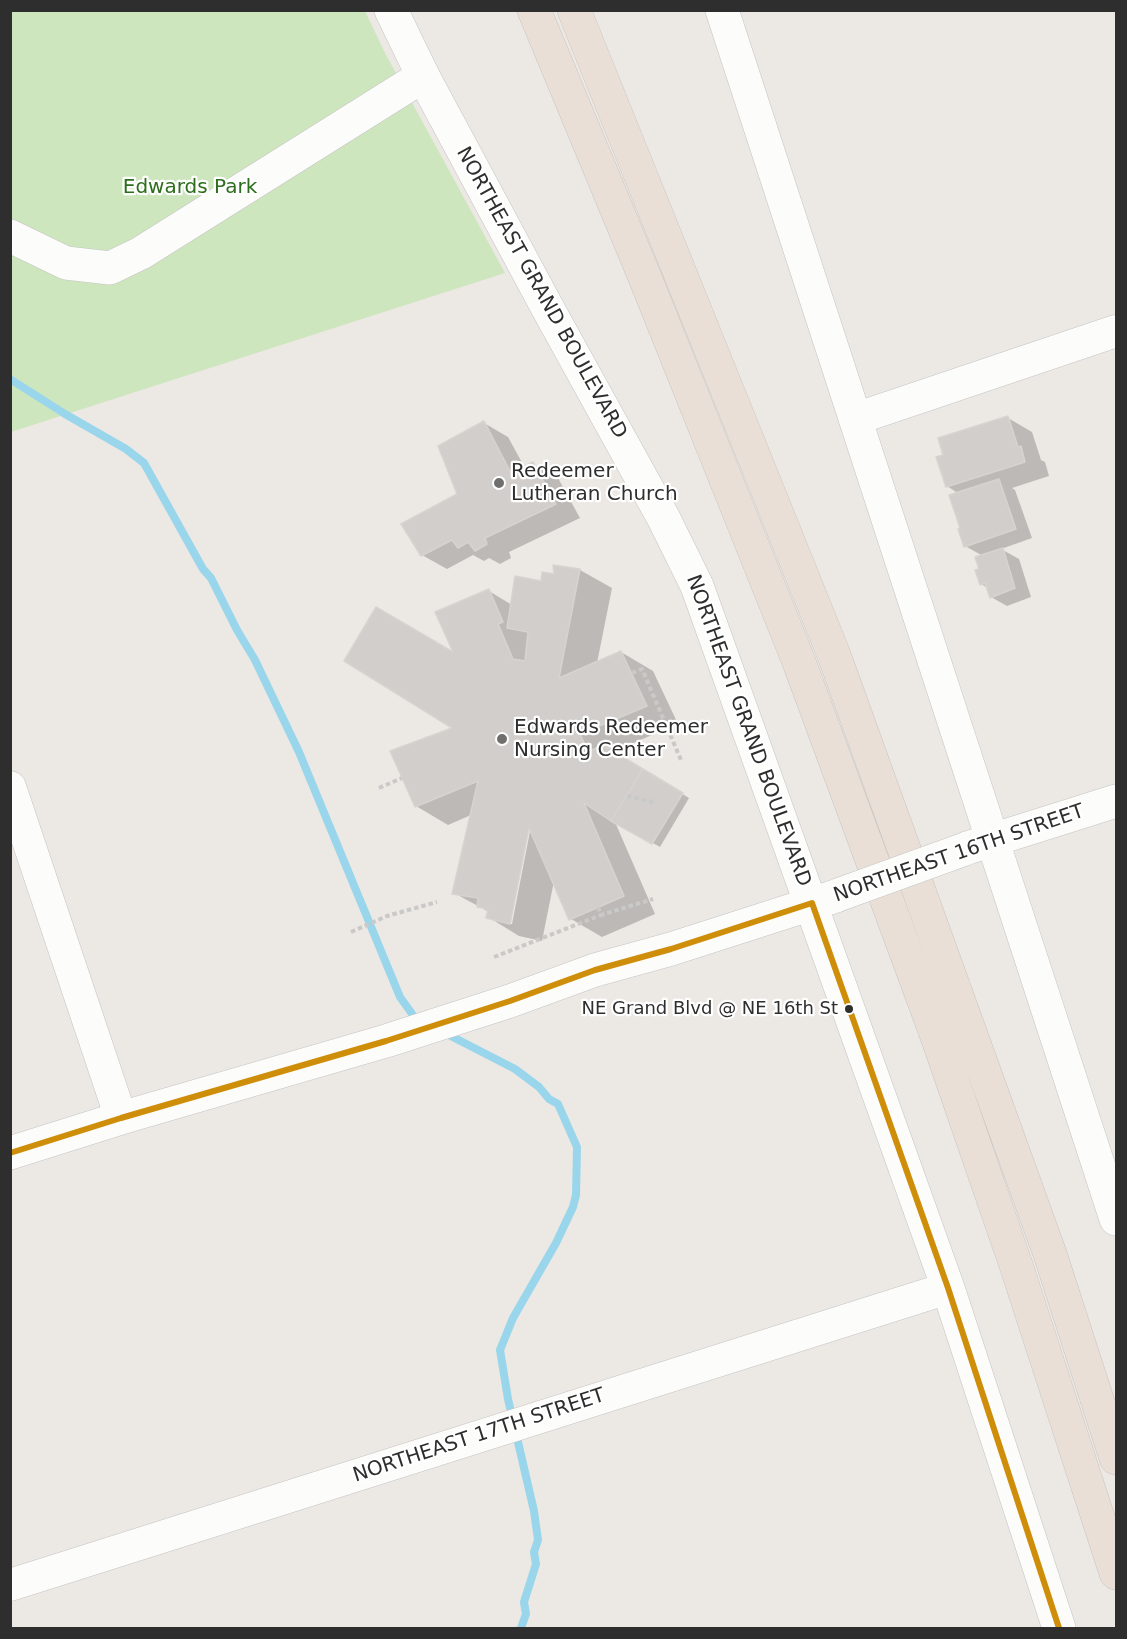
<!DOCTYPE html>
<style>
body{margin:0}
#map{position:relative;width:1127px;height:1639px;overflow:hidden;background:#ece8e4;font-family:"DejaVu Sans",sans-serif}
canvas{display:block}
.frame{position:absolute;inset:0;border:12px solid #2e2e2e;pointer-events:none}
</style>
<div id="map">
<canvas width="1127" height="1639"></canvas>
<div class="frame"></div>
</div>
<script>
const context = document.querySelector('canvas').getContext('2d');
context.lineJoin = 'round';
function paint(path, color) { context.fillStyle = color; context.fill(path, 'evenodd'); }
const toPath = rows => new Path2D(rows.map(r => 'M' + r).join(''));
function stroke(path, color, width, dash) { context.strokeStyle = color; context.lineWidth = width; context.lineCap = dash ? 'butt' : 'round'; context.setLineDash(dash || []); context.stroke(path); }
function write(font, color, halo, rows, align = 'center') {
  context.font = font + ' "DejaVu Sans",sans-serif'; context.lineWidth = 4.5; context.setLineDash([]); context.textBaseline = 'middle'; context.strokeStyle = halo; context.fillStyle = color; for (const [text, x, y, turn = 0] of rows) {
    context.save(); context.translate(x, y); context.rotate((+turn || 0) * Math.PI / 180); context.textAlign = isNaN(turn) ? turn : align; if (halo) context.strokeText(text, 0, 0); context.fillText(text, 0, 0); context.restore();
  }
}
const green = toPath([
 [11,11,365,11,385,53,505,273,11,432]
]);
const shadow = toPath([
 [1008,418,1032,432,1041,460,1045,462,1049,476,1012,488,1015,490,1032,538,1001,549,1019,559,1031,597,1007,606,991,597,988,588,981,584,983,556,965,546,959,494,947,486,945,456],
 [484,423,508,437,525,468,533,464,558,478,580,518,509,552,511,558,500,564,489,558,484,561,473,555,447,569,422,555,459,495],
 [555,566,580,570,612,588,597,663,621,652,653,671,678,724,612,752,689,798,660,847,615,822,655,914,602,937,571,919,554,881,542,941,519,936,488,917,489,912,454,893,471,815,448,825,416,806,456,728,457,656,489,591,512,605,555,576],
 [529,820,532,821,512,924,509,924]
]);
const stream = toPath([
 [10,379,65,414,126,449,144,463,203,569,211,578,237,630,255,660,299,752,400,997,415,1018,420,1020],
 [445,1033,515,1069,539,1087,549,1099,558,1104,577,1147,576,1195,573,1207,556,1243,513,1318,500,1350,508,1399,534,1511,538,1540,534,1552,536,1564,524,1602,526,1614,521,1628]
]);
const building = toPath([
 [1008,416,1018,447,1021,446,1025,462,946,487,936,457,943,455,938,438,1008,416],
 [484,421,511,473,533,462,556,504,485,538,487,544,475,551,468,542,458,548,452,540,421,556,401,524,457,494,438,446,484,421],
 [999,479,1016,529,964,547,958,529,960,528,949,495,999,479],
 [1003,548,1015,588,990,598,985,583,980,585,975,570,979,569,975,557,1003,548],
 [553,565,580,569,559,678,621,651,647,706,580,734,588,752,603,745,643,769,611,821,584,803,624,896,569,920,529,828,510,924,486,918,488,909,477,907,478,898,452,894,478,781,415,807,390,751,452,728,344,661,376,607,453,652,435,612,489,589,503,622,498,624,513,659,525,661,528,632,507,628,515,576,541,581,542,572,554,574,553,565],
 [643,769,683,793,652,844,611,821,643,769]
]);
const path = toPath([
 [632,673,642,669,681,760],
 [379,788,402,778],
 [627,796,653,802],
 [598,907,601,915,653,899],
 [351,932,387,916,437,902],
 [494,957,601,915]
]);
const minor = toPath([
 [855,419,1116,331],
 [10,787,121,1118],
 [10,1585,948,1288]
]);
const tertiary = toPath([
 [10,236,66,263,110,268,141,253,423,76],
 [967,848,1116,801],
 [10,1153,121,1118,386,1041,510,1001,595,970,671,949,836,896]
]);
const secondary = toPath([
 [391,10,423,76,547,307,664,519,697,586,948,1288,1059,1628],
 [722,10,1116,1219]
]);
const motorway = toPath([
 [534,10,646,280,799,662,938,1039,1017,1268,1116,1573],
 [574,10,834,655,1050,1254,1116,1458]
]);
const tertiaryBridge = toPath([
 [838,895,965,849]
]);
const bus1 = toPath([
 [10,1153,121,1118,386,1041,510,1001,595,970,671,949,812,903,948,1288,1059,1628]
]);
const markers = [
 [499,483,6,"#706f6e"],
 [502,739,6,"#706f6e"],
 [849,1009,5,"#2e2e2e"]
];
const busNames = [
 ["NE Grand Blvd @ NE 16th St",838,1009]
];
const parkNames = [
 ["Edwards Park",190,188]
];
const streetNames = [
 ["NORTHEAST GRAND BOULEVARD",541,293,61],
 ["NORTHEAST GRAND BOULEVARD",748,731,70],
 ["NORTHEAST 16TH STREET",959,854,-19],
 ["NORTHEAST 17TH STREET",479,1436,-18]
];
const poiNames = [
 ["Redeemer",511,472],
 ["Lutheran Church",511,495],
 ["Edwards Redeemer",514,728],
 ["Nursing Center",514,751]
];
paint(green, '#cee6be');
paint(shadow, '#0003');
stroke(stream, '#99d6ec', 8);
paint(building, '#d1cecb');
stroke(building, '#d7d4d0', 1.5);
stroke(minor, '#c5c4c5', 33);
stroke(tertiary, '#c5c4c5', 34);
stroke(secondary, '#c5c4c5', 34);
stroke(motorway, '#c6c5c4', 34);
stroke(path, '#c9c9c8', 4, [4.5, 3]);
stroke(minor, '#fcfcfb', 32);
stroke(tertiary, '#fcfcfb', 33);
stroke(secondary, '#fcfcfb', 33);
stroke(motorway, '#eadfd6', 33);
stroke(tertiaryBridge, '#c5c4c5', 34, []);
stroke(tertiaryBridge, '#fcfcfb', 33);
stroke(bus1, '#cf8e09', 6);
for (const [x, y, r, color] of markers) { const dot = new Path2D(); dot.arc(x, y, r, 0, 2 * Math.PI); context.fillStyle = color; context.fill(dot); stroke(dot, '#fff', 2); }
write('18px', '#2e2e2e', '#fff', busNames, 'right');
write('20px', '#2c6e1b', '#fff', parkNames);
write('20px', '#2e2e2e', '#fff', streetNames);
write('20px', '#2e2e2e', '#fff', poiNames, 'left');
</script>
